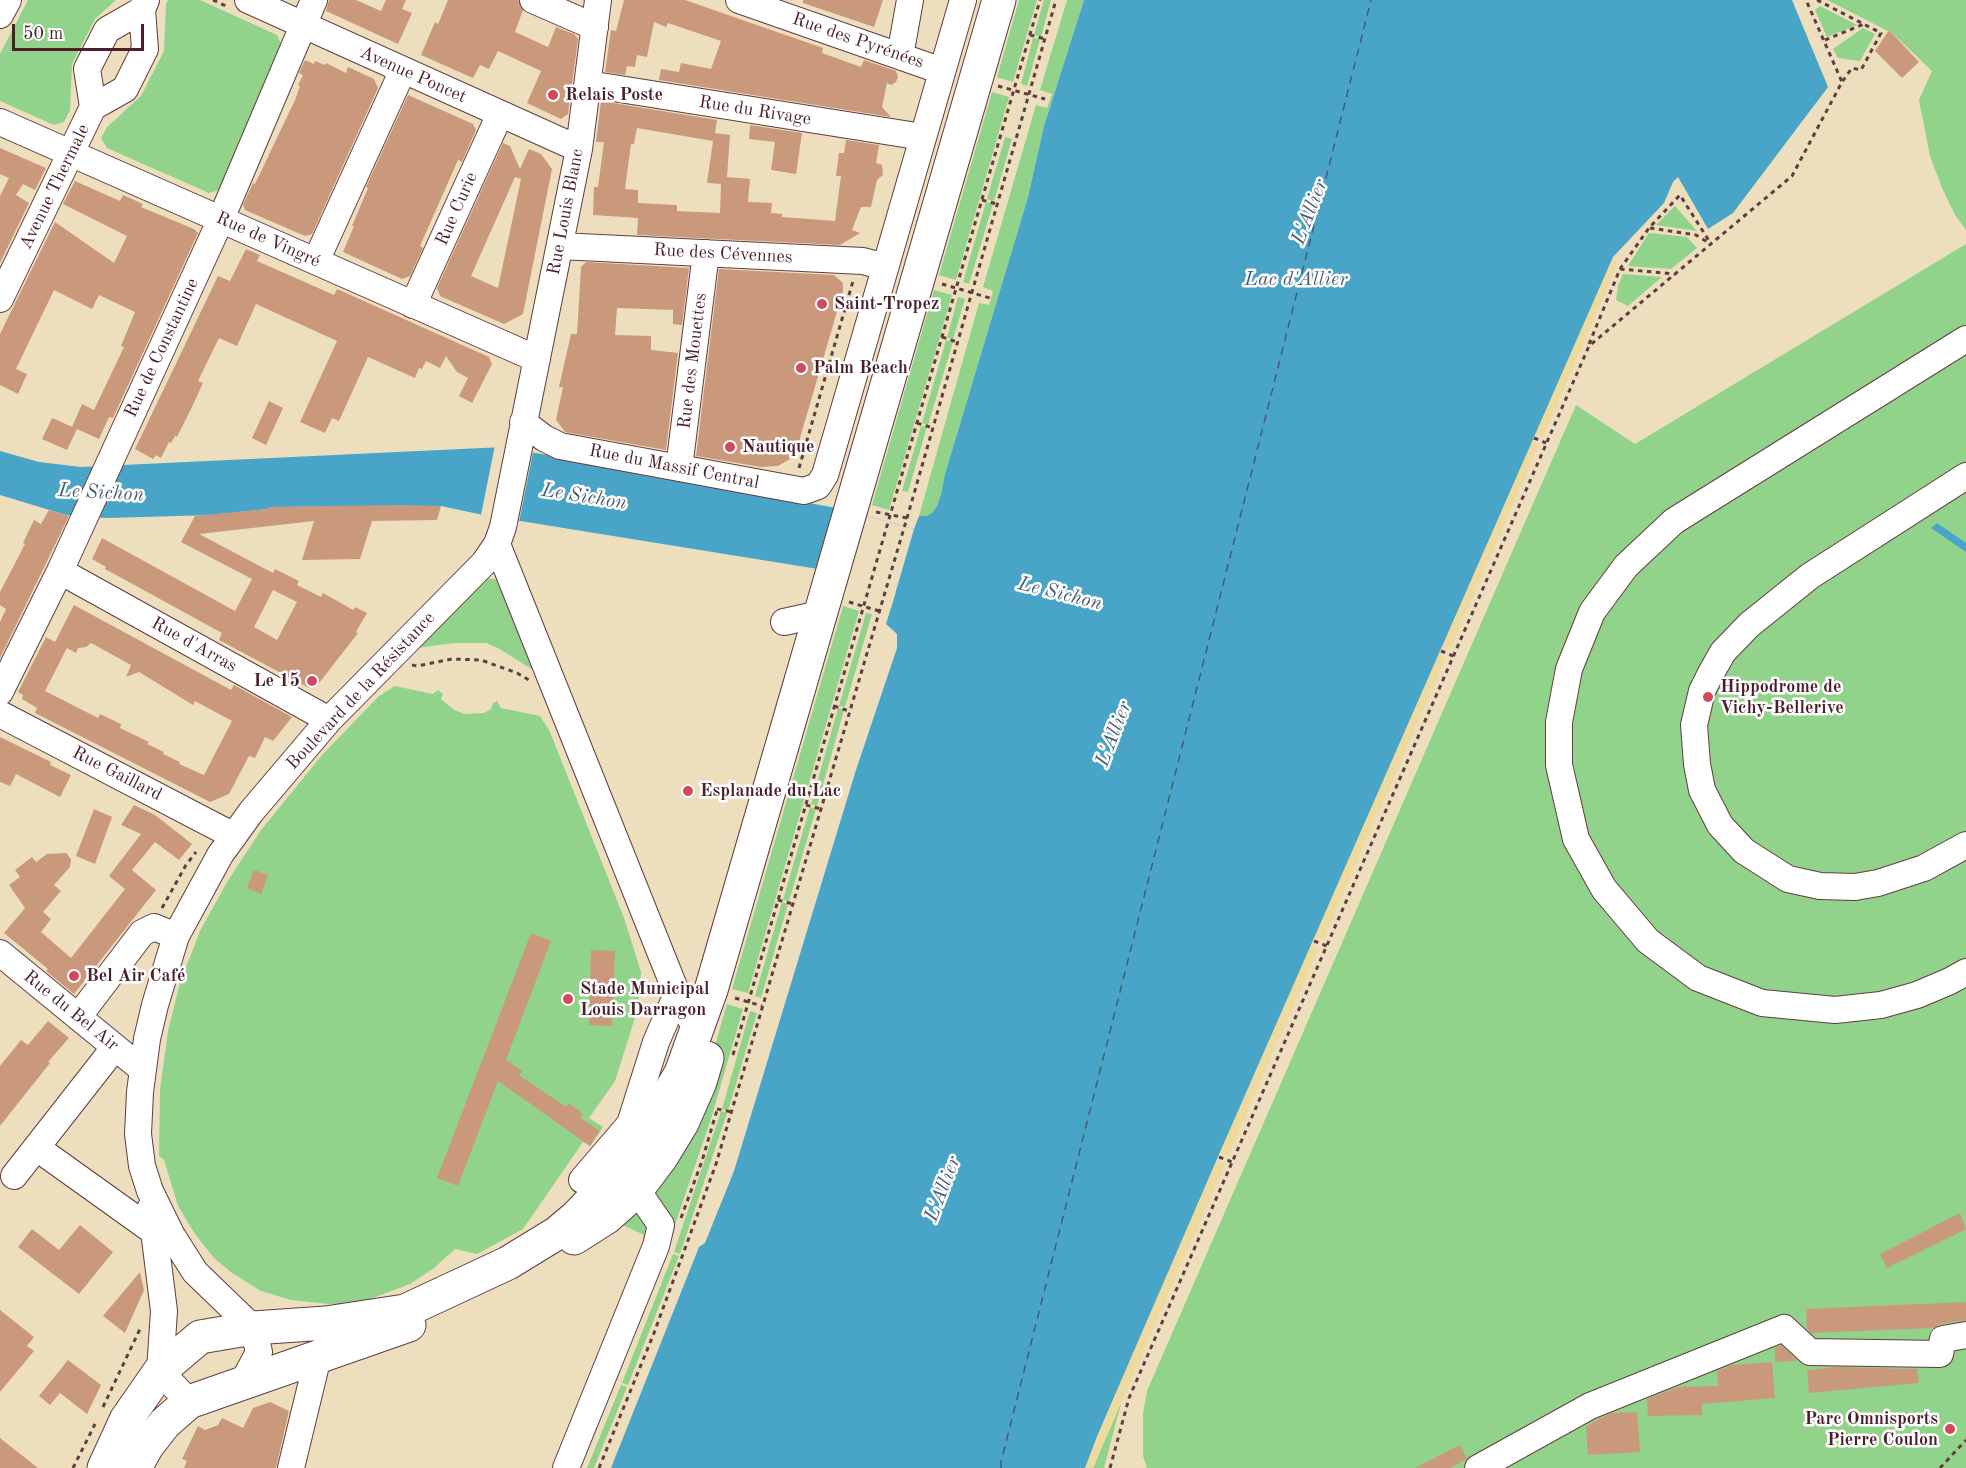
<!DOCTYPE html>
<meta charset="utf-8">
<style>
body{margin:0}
#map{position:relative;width:1966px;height:1468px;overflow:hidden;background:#eddfbe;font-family:"Old Standard TT",serif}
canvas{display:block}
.scale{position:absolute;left:12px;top:24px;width:132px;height:27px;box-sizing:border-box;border:3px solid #4a1f2b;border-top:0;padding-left:8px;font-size:18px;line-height:21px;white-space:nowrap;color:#4a1f2b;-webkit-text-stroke:4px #fff;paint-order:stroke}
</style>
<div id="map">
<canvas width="1966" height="1468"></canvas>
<div class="scale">50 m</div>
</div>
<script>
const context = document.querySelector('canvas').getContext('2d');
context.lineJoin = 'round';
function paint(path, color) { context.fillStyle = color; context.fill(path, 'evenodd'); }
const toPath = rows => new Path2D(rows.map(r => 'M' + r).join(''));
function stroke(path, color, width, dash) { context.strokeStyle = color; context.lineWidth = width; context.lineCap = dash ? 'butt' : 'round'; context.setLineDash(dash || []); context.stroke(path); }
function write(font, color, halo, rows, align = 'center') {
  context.font = font + ' "Old Standard TT",serif'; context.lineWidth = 5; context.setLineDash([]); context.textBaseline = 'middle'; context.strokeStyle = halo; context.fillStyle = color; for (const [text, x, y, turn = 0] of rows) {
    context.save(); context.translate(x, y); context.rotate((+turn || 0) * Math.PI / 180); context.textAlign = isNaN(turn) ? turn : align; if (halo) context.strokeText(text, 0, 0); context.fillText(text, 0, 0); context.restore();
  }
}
const green = toPath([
 [28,0,116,0,95,19,72,64,70,110,64,122,54,125,0,101,0,54],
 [168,0,200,0,277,35,282,46,219,190,209,193,107,148,101,138,107,127,141,96,164,51,166,4],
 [1019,0,1037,0,1013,82,997,77],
 [1044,0,1051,0,1041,37,1034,35],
 [1067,0,1084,0,1044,126,1028,197,945,474,941,494,937,506,932,513,926,516,919,516,979,303,989,305,993,291,983,287,1036,105,1047,108,1052,94,1040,90],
 [1827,0,1966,0,1966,230,1955,215,1942,188,1930,156,1919,100,1932,71,1889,30,1888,31],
 [1820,6,1857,25,1827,37,1815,10],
 [1863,28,1875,34,1860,61,1838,58,1833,49],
 [1033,38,1040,39,1027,86,1021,84],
 [992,92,1009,97,956,280,939,275],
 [1005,137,1012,139,994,201,987,199],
 [986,202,993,204,969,284,963,282],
 [1675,206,1697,231,1656,225],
 [1649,233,1687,237,1697,248,1671,269,1628,266],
 [1966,244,1966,1468,1147,1468,1143,1456,1143,1413,1147,1391,1576,405,1635,444],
 [1623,274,1662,277,1628,306,1616,300,1618,286],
 [934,290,952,295,889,510,872,505],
 [958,297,965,299,953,339,947,338],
 [946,340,953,342,928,425,922,423],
 [921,426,927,427,908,492,902,491],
 [478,577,499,580,538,673,498,648,486,643,454,643,410,649],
 [843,606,859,611,748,993,732,989],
 [866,613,872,614,845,707,839,706],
 [395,686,433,694,438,690,443,694,441,699,454,710,465,714,484,713,491,709,493,703,497,701,501,708,540,716,550,732,624,918,641,972,638,1008,615,1081,589,1118,603,1127,590,1146,583,1142,523,1229,477,1254,455,1249,434,1268,410,1284,370,1299,338,1305,291,1300,261,1291,232,1273,214,1258,195,1234,178,1206,164,1160,159,1156,160,1090,168,1031,180,983,200,931,227,882,261,830,323,754,379,696],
 [838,708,844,710,817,806,811,804],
 [810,807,816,809,789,901,783,900],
 [782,902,788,904,761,998,755,996],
 [727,1004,743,1009,710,1122,668,1245,652,1191,701,1094],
 [750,1011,757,1013,728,1111,722,1109],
 [721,1111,727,1113,680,1254,674,1252],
 [635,1207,652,1229,653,1239,618,1223],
 [673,1254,679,1256,628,1385,622,1383],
 [621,1385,627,1387,594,1468,587,1468],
 [1123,1396,1104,1468,1093,1468,1105,1438]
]);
const sand = toPath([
 [1612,259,1618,263,1543,437,1535,433],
 [1531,441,1539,445,1450,650,1441,646],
 [1438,654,1446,658,1323,940,1314,936],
 [1311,944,1319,948,1228,1156,1220,1152],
 [1216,1160,1225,1164,1093,1468,1085,1468,1098,1434]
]);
const water = toPath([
 [1084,0,1792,0,1828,87,1733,213,1708,229,1678,177,1673,182,1664,203,1613,257,1220,1152,1098,1434,1085,1468,611,1468,699,1247,705,1243,734,1171,855,773,897,648,897,634,886,624,896,591,824,570,483,515,441,506,269,507,268,509,212,515,143,517,105,518,66,515,0,495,0,451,39,462,81,467,503,447,842,509,914,529,919,516,926,516,932,513,937,506,941,494,945,474,1028,197,1044,126],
 [1937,523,1966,543,1966,552,1931,528]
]);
const pier = toPath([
 [495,445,533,452,519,522,481,515],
 [842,509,914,529,891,608,888,607,892,593,824,572]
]);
const ferry = toPath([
 [1001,1468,1001,1462,1371,0]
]);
const building = toPath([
 [329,0,356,0,381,11,386,0,406,0,402,9,412,13,398,44,326,11],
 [448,0,518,0,523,10,515,32,548,47,556,27,574,34,578,39,568,114,561,119,527,103,541,71,498,51,489,69,480,65,473,78,421,55,435,22,438,24],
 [624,0,685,0,823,48,822,53,861,67,864,60,896,71,898,77,896,82,891,85,887,83,882,107,891,117,659,80,661,69,679,72,681,63,711,69,721,41,668,23,666,27,654,22,647,57,637,55,635,67,627,66,625,75,605,72,611,30,616,31],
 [803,0,883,0,874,27,803,3],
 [1889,30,1919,62,1902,78,1875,51],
 [305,60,314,64,315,61,325,65,326,63,346,73,348,67,374,79,378,88,312,234,305,236,245,210,243,205,253,183,255,184,295,100,300,86,298,85,303,75,299,73],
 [408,95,473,124,476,130,462,162,458,160,420,246,423,248,410,276,402,279,343,252,354,226,352,226,368,188,366,187],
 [601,101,717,120,715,133,730,135,727,177,750,179,748,202,772,203,771,213,782,214,782,217,835,221,841,176,836,176,839,153,844,153,846,140,879,145,876,163,882,165,883,175,877,180,871,207,861,207,852,230,860,233,840,245,637,235,638,218,593,215,594,187,598,187,604,142,596,142],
 [637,128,713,141,707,183,721,184,720,213,677,211,677,205,638,203,638,190,625,189,631,144,634,144],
 [750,125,802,133,796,174,771,170,775,142,749,139],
 [503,143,510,146,520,169,529,149,541,154,552,169,523,314,504,324,440,296,437,288],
 [515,177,521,179,498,288,471,276],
 [0,148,46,168,35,190,23,184,16,195,29,203,0,263,0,196,9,178,0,174],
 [75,181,120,201,123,195,143,204,141,207,194,229,198,233,113,418,109,417,99,439,77,429,67,450,42,439,52,418,77,429,72,427,82,404,94,410,124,347,121,346,135,312,99,295,92,309,54,290,16,369,27,374,18,394,0,385,0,334,55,222,114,263,127,236,63,204],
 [246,249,260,255,257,261,316,287,334,295,337,289,489,357,492,364,472,403,459,396,468,378,457,372,446,356,440,368,426,361,422,369,419,368,415,378,368,357,339,421,332,418,325,433,300,422,337,341,256,304,237,346,219,338,198,381,203,383,192,407,177,437,175,436,171,443,169,442,161,458,156,455,153,459,135,449,218,276,230,281],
 [586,262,689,268,682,325,673,324,673,310,617,308,615,335,651,336,651,350,678,353,666,450,565,432,556,420,563,387,559,387,571,334,577,334,581,267],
 [719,269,834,275,843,283,843,291,798,445,792,458,778,466,761,467,696,456],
 [269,401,283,408,266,445,252,438],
 [401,505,441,506,437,520,372,521,360,559,302,560,314,521,199,534,273,573,275,569,299,581,297,585,321,597,323,593,353,610,355,607,367,613,356,632,358,633,316,687,309,688,219,640,222,633,105,569,106,567,92,559,102,538,235,611,252,579,181,542,195,516,268,509,268,507],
 [273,590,297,602,277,640,254,627],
 [49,510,69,516,0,658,0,622,6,609,0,605,0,592,25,544,23,543,34,520,41,524],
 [74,605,231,690,234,685,292,717,273,741,265,737,255,758,249,756,229,794,210,802,106,749,35,713,37,708,22,699,23,695,18,692,46,637,55,642],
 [91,643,131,665,126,677,139,672,193,705,195,701,232,721,204,775,179,764,180,762,163,754,164,752,147,744,149,742,120,728,121,724,100,714,98,718,45,691,67,648,76,653,78,648,86,647],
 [0,737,51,762,50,765,71,775,60,797,16,774,10,786,0,782],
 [134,805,155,815,192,844,179,860,155,842,132,870,156,890,74,994,46,971,48,969,4,933,25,908,9,885,20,877,15,870,32,857,36,862,47,854,66,853,71,859,70,867,54,885,61,891,43,912,51,919,41,932,71,958,125,889,109,876,141,834,121,825],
 [94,809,112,817,95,864,76,856],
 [254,870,268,875,261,894,247,888],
 [531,933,551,941,506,1060,522,1071,519,1075,566,1107,569,1103,583,1114,580,1118,600,1131,590,1146,498,1081,458,1186,437,1178],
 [591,950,615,951,612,1026,589,1025],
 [48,1021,69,1038,48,1062,50,1063,0,1126,0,1066,21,1040,28,1045],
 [1960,1213,1966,1229,1887,1268,1880,1254],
 [80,1225,113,1252,79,1294,18,1247,32,1229,59,1250],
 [140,1272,144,1290,125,1333,103,1316],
 [1966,1302,1966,1320,1940,1324,1933,1328,1811,1333,1807,1328,1806,1309],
 [0,1310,34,1337,27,1346,34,1351,0,1392],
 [1781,1345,1796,1359,1796,1361,1775,1362,1775,1348],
 [68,1360,101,1385,87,1414,60,1393,50,1405,39,1396],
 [1772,1362,1775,1398,1702,1404,1702,1415,1648,1416,1647,1399,1678,1387,1718,1386,1717,1371,1732,1365],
 [1835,1367,1917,1369,1919,1383,1809,1393,1807,1370],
 [270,1402,289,1411,276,1468,184,1468,187,1461,182,1459,198,1426,205,1430,218,1425,222,1418,243,1428,253,1408],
 [1637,1412,1640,1452,1588,1455,1586,1426,1612,1413],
 [0,1438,38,1468,0,1468],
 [1460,1445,1467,1459,1450,1468,1415,1468]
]);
const path = toPath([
 [213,0,228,7],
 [1817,0,1881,33,1861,70,1852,68,1842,82],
 [1030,35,1045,39],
 [1825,40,1864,24],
 [998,86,1045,99],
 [982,200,997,204],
 [1650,228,1696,235,1709,243],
 [1620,269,1675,274],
 [942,284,990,298],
 [942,337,957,342],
 [1589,344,1620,269,1649,228,1680,195,1711,244],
 [917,423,933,428],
 [1534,438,1546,443],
 [799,468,853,281],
 [876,512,907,518],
 [849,602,879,611],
 [1441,651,1453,656],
 [412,665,417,666,452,659,481,660,517,673,529,680],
 [834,706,849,711],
 [806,805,821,809],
 [778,900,793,904],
 [162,908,186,865,196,852],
 [1314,941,1327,946],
 [735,998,762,1006],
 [733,1055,1040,0],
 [717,1109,732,1112],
 [1219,1157,1232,1162],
 [681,1218,702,1161,717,1110],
 [103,1407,140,1329],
 [73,1468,95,1424],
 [599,1468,654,1333,716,1164,907,518,1056,0],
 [1110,1468,1129,1398,1589,346,1792,176,1842,82,1806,0],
 [1940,1468,1966,1440]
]);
const minor = toPath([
 [248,0,579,149],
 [533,0,595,27],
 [739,0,942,71],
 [0,15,8,0],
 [900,56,910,0],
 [588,84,923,137],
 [93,107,125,89,145,49,142,10,146,0],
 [0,122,537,359],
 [560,246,863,261,885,267],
 [316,261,403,70],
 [0,299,93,107,87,69,107,30,142,10],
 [413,305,500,114],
 [1966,339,1674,521,1626,566,1592,612,1569,669,1559,722,1559,765,1576,839,1604,889,1648,941,1698,978,1762,1003,1835,1010,1881,1005,1917,995,1950,981,1966,972],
 [523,422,544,438,560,446,804,491,818,486,825,475,963,0],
 [679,468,706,253],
 [1966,476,1810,576,1749,625,1723,652,1711,673,1702,691,1694,725,1697,764,1702,790,1720,825,1744,851,1788,879,1820,886,1855,887,1878,883,1924,868,1966,845],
 [497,544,677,994,694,1025,699,1028],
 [60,571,329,720],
 [784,622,820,614],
 [0,692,60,571,221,219,314,0],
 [0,714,234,836],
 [0,953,143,1070],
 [78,1017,142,933,154,927,176,936],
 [37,1148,153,1231],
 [14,1176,115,1047],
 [582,1180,630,1124,656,1042,677,994],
 [151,1207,164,1311,160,1371,189,1402],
 [243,1382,259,1352,253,1328,195,1272,171,1234,150,1191,142,1166,138,1134,140,1092,147,1039,155,1005,176,936,220,855,251,812,329,720,484,563,497,544,503,527,579,149,598,0],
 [291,1468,316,1365,315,1359],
 [566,1468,656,1246,661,1225,641,1196,619,1186],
 [1478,1468,1590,1406,1784,1328,1810,1352,1940,1354,1943,1339,1966,1335]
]);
const major = toPath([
 [574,1238,607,1217,635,1192,662,1156,682,1123,700,1082,707,1058],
 [104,1468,126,1420,160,1371,200,1337,253,1328,326,1323,405,1311,508,1263,557,1233,576,1217,595,1197,661,1107,681,1073,711,990,999,0],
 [135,1468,147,1446,165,1423,189,1402,409,1325]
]);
const markers = [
 [553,95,6,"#d1495b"],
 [822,304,6,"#d1495b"],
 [801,368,6,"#d1495b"],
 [730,447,6,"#d1495b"],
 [312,681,6,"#d1495b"],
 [1708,697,6,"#d1495b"],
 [688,791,6,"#d1495b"],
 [74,976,6,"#d1495b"],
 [568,999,6,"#d1495b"],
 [1950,1429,6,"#d1495b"]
];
const streetNames = [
 ["Rue des Pyrénées",858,41,19],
 ["Avenue Poncet",413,75,24],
 ["Rue du Rivage",755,111,9],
 ["Avenue Thermale",55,187,-64],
 ["Rue Curie",457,209,-66],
 ["Rue Louis Blanc",566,212,-79],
 ["Rue de Vingré",268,240,24],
 ["Rue des Cévennes",723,254,3],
 ["Rue de Constantine",162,348,-65],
 ["Rue des Mouettes",693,361,-83],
 ["Rue du Massif Central",674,467,11],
 ["Rue d'Arras",194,645,29],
 ["Boulevard de la Résistance",361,691,-47],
 ["Rue Gaillard",117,774,27],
 ["Rue du Bel Air",71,1011,39]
];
const poiNames = [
 ["Relais Poste",565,95],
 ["Saint-Tropez",834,304],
 ["Palm Beach",813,368],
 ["Nautique",742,447],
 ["Le 15",300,681,"right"],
 ["Hippodrome de",1720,687],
 ["Vichy-Bellerive",1720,708],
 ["Esplanade du Lac",700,791],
 ["Bel Air Café",86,976],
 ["Stade Municipal",580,989],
 ["Louis Darragon",580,1010],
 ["Parc Omnisports",1938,1419,"right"],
 ["Pierre Coulon",1938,1440,"right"]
];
const waterNames = [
 ["L'Allier",1310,212,-69],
 ["Lac d'Allier",1296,280],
 ["Le Sichon",101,493,3],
 ["Le Sichon",584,497,9],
 ["Le Sichon",1060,594,14],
 ["L'Allier",1114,734,-69],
 ["L'Allier",943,1189,-69]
];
paint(green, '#91d38a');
paint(sand, '#eeda9e');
paint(water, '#49a5c8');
paint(pier, '#eddfbe');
stroke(ferry, '#4a5b72', 1.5, [8, 6]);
paint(building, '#ca997c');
stroke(minor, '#623c41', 28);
stroke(major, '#623c41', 35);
stroke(path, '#623c41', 3, [4.5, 4.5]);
stroke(minor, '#fff', 26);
stroke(major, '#fff', 33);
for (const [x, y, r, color] of markers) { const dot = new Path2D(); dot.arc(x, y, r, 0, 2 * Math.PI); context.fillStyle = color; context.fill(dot); stroke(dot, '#fff', 2); }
write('18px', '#4a1f2b', '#fff', streetNames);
write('bold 18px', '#4a1f2b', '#fff', poiNames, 'left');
write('italic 20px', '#4a5b72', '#fff', waterNames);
</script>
